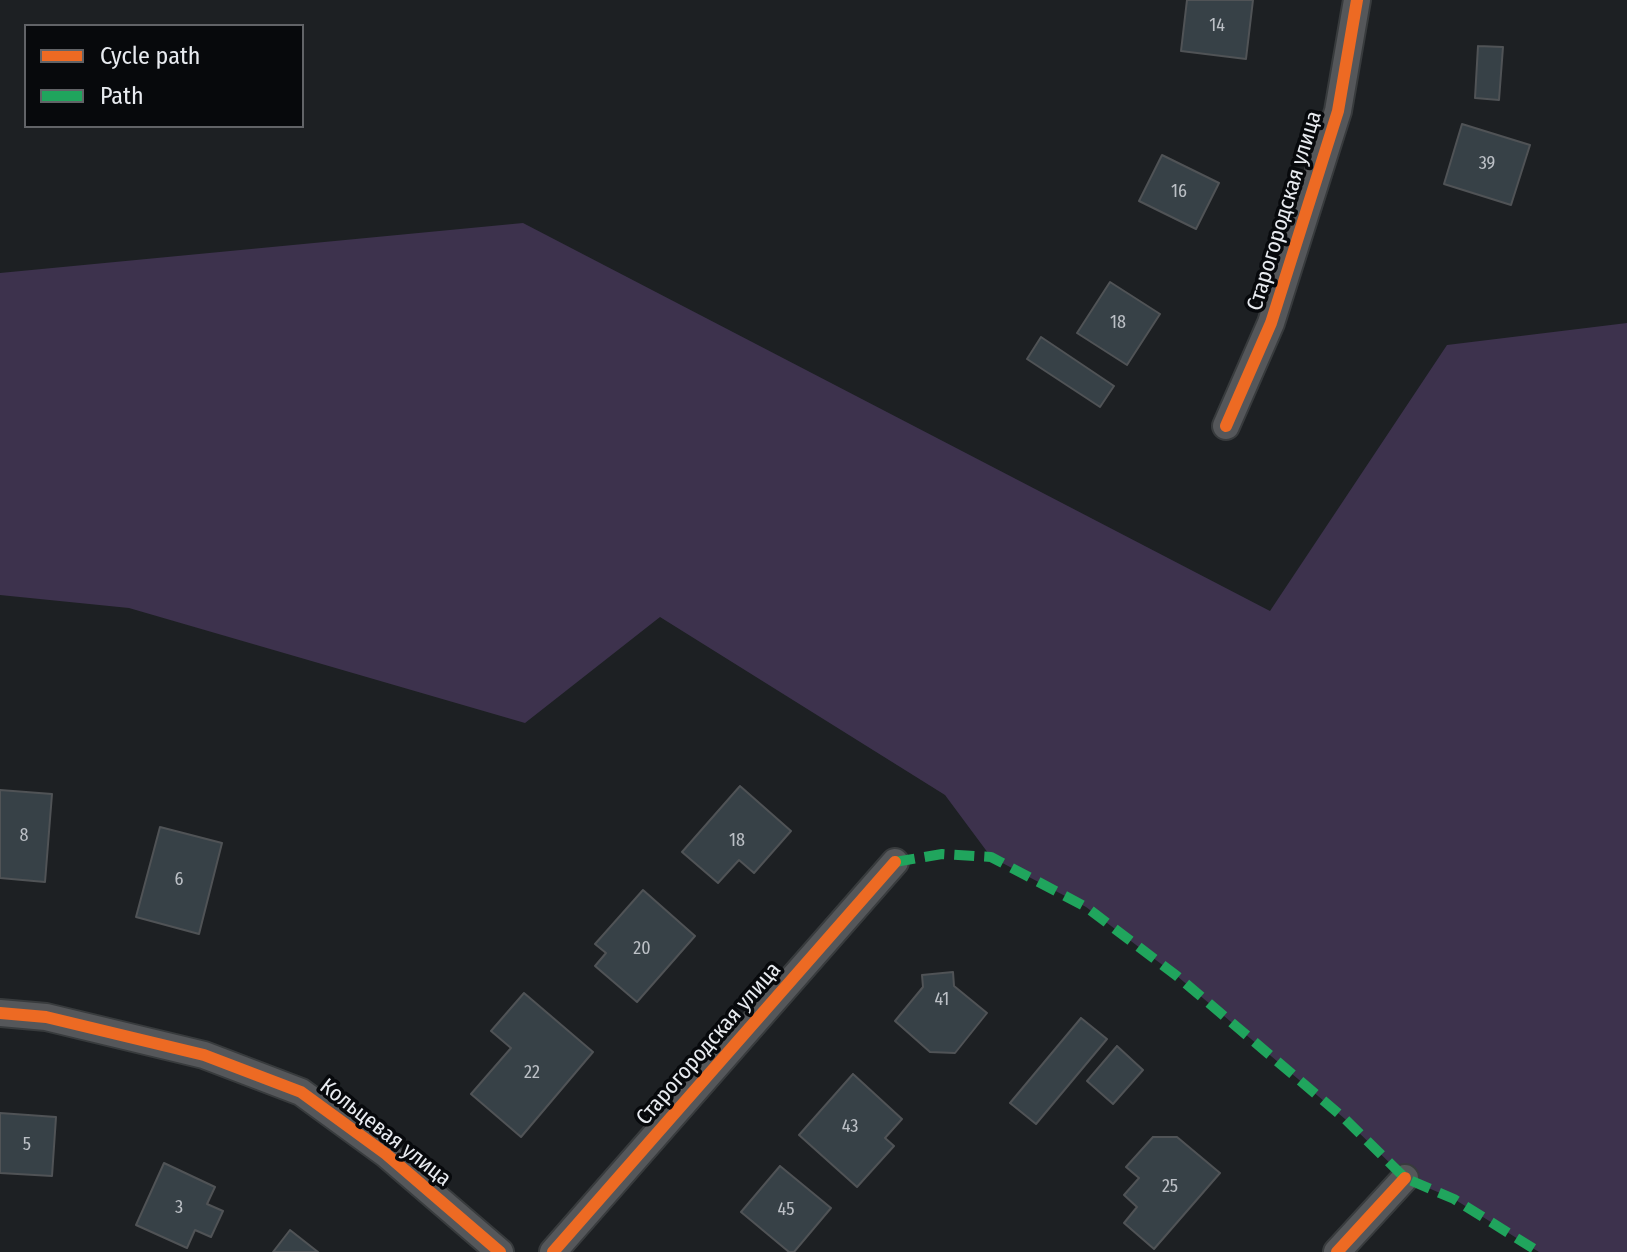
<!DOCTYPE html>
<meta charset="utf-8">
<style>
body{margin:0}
#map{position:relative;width:1627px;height:1252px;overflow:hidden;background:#1d2023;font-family:"Fira Sans Condensed",sans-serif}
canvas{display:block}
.legend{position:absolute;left:24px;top:24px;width:280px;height:104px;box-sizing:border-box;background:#07090c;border:2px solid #616367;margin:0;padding:10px 14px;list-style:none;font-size:24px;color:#e8ebf0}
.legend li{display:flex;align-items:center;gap:16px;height:40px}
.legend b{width:40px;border:2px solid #616367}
</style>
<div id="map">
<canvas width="1627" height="1252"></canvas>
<ul class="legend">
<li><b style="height:10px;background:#ed6a23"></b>Cycle path</li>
<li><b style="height:10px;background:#20a55d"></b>Path</li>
</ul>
</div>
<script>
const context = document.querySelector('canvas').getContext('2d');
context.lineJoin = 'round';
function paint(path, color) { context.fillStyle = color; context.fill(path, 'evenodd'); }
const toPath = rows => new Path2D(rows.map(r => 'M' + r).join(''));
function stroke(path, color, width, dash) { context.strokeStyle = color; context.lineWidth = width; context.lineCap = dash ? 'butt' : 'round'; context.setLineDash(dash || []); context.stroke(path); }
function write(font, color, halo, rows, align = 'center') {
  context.font = font + ' "Fira Sans Condensed",sans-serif'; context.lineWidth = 7; context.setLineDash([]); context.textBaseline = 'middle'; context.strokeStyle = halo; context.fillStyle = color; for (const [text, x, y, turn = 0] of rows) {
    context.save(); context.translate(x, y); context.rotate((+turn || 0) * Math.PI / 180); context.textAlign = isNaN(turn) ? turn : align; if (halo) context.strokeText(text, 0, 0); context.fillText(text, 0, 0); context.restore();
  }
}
const green = toPath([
 [523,223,1270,611,1447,345,1627,323,1627,1252,1539,1252,1454,1199,1405,1178,1345,1119,1177,976,1086,907,991,857,945,795,660,617,525,723,129,608,0,595,0,273]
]);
const building = toPath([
 [1187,0,1253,0,1246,59,1181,51,1187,0],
 [1478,46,1503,47,1499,100,1475,98,1478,46],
 [1462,124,1530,145,1511,205,1444,184,1462,124],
 [1162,155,1219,183,1196,229,1139,201,1162,155],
 [1110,282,1160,314,1127,365,1077,333,1110,282],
 [1041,337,1114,386,1100,407,1027,359,1041,337],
 [740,786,791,831,754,873,739,860,718,883,682,852,740,786],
 [0,790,52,794,45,882,0,878,0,790],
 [160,827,222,843,199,934,136,917,160,827],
 [643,890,695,936,637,1002,595,966,606,953,595,944,643,890],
 [953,972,954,986,987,1013,955,1053,930,1052,895,1021,923,987,922,975,953,972],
 [524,993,593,1052,521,1137,471,1094,511,1048,491,1031,524,993],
 [1081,1018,1107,1039,1036,1124,1010,1103,1081,1018],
 [1117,1046,1143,1070,1113,1104,1087,1081,1117,1046],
 [853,1074,902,1119,885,1138,894,1146,857,1187,799,1135,853,1074],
 [0,1113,56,1117,52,1176,0,1173,0,1113],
 [1153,1137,1177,1137,1220,1173,1154,1249,1124,1223,1137,1207,1124,1195,1139,1178,1126,1167,1153,1137],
 [164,1163,215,1187,207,1204,223,1211,211,1237,195,1230,187,1248,136,1225,164,1163],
 [780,1166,831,1208,794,1252,789,1252,741,1212,780,1166],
 [290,1230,318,1252,273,1252,290,1230]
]);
const minor = toPath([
 [1226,426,1271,323,1338,111,1357,0],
 [0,1013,46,1017,204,1055,301,1092,386,1154,500,1252],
 [553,1252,895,862],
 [1337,1252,1405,1178]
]);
const quiet = toPath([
 [895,862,942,854,991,857,1086,907,1177,976,1345,1119,1405,1178,1454,1199,1539,1252]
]);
const cycleway = toPath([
 [1226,426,1271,323,1338,111,1357,0],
 [0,1013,46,1017,204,1055,301,1092,386,1154,500,1252],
 [553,1252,895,862],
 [1337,1252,1405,1178]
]);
const numberNames = [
 ["14",1217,26],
 ["39",1487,164],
 ["16",1179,192],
 ["18",1118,323],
 ["8",24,836],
 ["18",737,841],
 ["6",179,880],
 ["20",642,949],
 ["41",942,1000],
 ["22",532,1073],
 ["43",850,1127],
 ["5",27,1145],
 ["25",1170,1187],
 ["3",179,1208],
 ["45",786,1210]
];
const streetNames = [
 ["Старогородская улица",1285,211,-73],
 ["Старогородская улица",709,1044,-49],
 ["Кольцевая улица",385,1133,38]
];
paint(green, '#3d324d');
paint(building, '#374147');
stroke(building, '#505356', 2);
stroke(minor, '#383b3d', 30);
stroke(minor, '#55575a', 26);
stroke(quiet, '#20a55d', 10, [20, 10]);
stroke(cycleway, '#ed6a23', 12);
write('18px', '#bcc0c6', null, numberNames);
write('22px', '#e8ebf0', '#07090c', streetNames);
</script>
